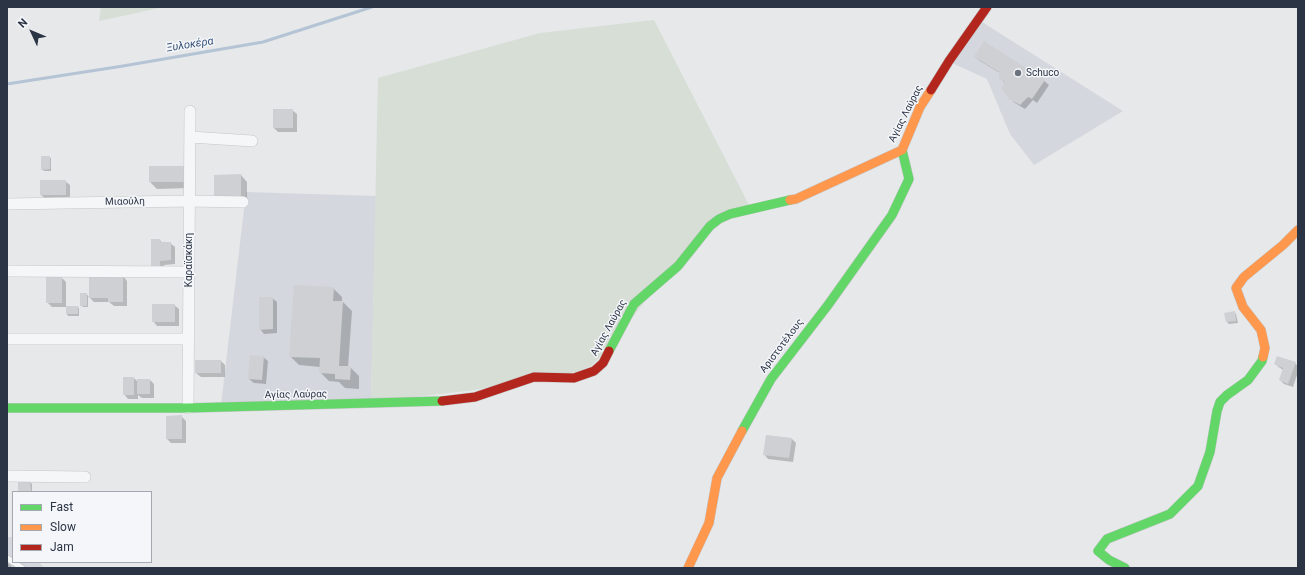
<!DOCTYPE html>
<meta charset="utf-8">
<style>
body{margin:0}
#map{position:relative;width:1305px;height:575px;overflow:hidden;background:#e6e8ea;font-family:Roboto,sans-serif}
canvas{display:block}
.frame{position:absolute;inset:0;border:8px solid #2b3445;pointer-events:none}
.legend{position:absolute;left:12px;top:491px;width:140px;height:72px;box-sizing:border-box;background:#f4f6f9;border:1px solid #a4a8b1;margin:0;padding:5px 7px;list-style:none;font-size:12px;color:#2b3445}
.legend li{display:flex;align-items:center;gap:8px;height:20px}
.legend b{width:20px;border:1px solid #a4a8b1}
.north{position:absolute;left:12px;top:12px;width:40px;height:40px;-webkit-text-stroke:3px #f4f6f9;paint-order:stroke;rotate:314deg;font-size:11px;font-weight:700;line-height:16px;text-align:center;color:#2b3445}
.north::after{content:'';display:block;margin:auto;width:14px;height:18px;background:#2b3445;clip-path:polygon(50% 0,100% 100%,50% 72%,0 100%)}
</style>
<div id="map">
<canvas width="1305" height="575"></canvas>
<div class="frame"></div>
<ul class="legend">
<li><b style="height:5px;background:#63d668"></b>Fast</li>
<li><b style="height:5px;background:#ff974d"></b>Slow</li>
<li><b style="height:5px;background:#b3261e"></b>Jam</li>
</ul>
<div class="north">N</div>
</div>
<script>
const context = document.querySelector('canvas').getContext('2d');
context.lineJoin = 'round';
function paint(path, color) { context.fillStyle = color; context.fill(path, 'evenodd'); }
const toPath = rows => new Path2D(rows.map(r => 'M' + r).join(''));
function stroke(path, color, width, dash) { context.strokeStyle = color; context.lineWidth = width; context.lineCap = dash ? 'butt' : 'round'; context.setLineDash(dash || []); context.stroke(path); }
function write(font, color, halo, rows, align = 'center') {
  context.font = font + ' Roboto,sans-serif'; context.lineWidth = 3; context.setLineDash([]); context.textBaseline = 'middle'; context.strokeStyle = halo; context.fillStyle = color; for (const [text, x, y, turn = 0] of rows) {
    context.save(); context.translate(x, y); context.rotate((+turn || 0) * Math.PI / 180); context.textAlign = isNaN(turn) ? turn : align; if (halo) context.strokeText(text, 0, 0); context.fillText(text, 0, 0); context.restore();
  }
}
const built = toPath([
 [982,22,1123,111,1034,165,1010,134,987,79,952,63],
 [246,192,376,196,371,402,221,405],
 [7,537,13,537,13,562,40,562,43,568,7,568]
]);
const green = toPath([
 [101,7,164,7,99,21],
 [654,20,749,205,715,215,601,356,591,366,576,372,474,390,371,402,378,78,540,33]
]);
const shadow = toPath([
 [975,57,1038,73,1043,77,1042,79,1049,85,1037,103,1033,100,1025,109,1015,103,1010,98,1005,83,1000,78,1000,73,980,61],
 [292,110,297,114,297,132,278,132,274,128],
 [49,157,51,158,51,171,44,171,42,169],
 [183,167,190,173,190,188,157,189,150,182],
 [241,175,247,182,247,203,215,196],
 [65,181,70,185,70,199,46,199,41,195],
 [160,240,162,243,170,243,175,247,175,264,164,265,164,271,156,271],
 [123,276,127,281,127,306,114,306,109,302,94,302,88,296,88,307,83,307,81,305,86,294,90,297],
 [62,278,66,282,66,307,77,307,79,308,79,316,68,316,67,314,67,307,52,307,47,302],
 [333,288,342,297,342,301,352,311,348,367,350,367,359,376,359,389,345,388,339,382,329,381,320,372,320,367,299,365,290,356],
 [272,298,277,302,277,333,264,334,260,329],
 [174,305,179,309,179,326,157,326,153,321],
 [1234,312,1236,314,1238,323,1229,324,1227,322,1225,314],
 [263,357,268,361,266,384,254,383,249,379],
 [221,361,225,365,225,377,201,377,196,373],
 [1295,363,1298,366,1298,372,1293,387,1284,384,1280,380,1283,370,1280,368,1275,364],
 [134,378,138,382,150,380,154,384,154,398,142,398,138,395,138,399,128,399,124,394],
 [181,416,186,421,186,443,171,443,167,439],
 [792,439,796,443,793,462,768,459,764,454],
 [30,482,32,484,32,492,19,491],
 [7,562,11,566,12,568,7,568]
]);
const stream = toPath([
 [7,84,123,66,263,42,372,7]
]);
const building = toPath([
 [984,41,1029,70,1030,67,1039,72,1037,75,1045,80,1032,99,1028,97,1020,105,1009,99,1001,88,1005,82,999,79,999,72,974,57],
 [273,109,293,109,293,128,273,128],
 [41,156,50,156,50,169,41,170],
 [149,166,184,166,184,182,149,182],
 [241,174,241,196,214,196,214,175],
 [40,180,66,180,66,195,40,195],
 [151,239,160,239,160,242,171,242,171,260,160,261,160,267,151,267],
 [123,275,123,302,108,302,108,298,89,298,89,276],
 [46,277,62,277,62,303,46,303],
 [294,285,334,287,333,301,343,301,339,366,351,366,350,380,335,379,335,374,319,373,320,358,289,357],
 [80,293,87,293,87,306,80,306],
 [259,297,273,297,273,329,259,330],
 [152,304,175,304,175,322,152,322],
 [66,306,78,306,78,314,66,314],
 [1235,311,1236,321,1226,322,1224,313],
 [250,355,264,356,262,380,248,379],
 [1277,356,1296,362,1288,384,1279,380,1283,368,1274,364],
 [195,360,221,360,221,373,195,373],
 [123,377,134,377,134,395,123,395],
 [137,379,150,379,150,394,137,394],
 [182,415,182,439,166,439,166,416],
 [766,435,792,438,789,458,763,455],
 [18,481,30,481,31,491,18,492]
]);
const lane = toPath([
 [7,558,22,568]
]);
const street = toPath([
 [190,137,252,141],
 [7,204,190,201,243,202],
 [7,271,189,272],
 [7,339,189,339],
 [188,408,190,111],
 [7,476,85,477]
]);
const fast = toPath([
 [609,351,634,304,678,266,710,226,719,219,730,214,790,200],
 [7,408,188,408,442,401],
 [742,431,771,379,828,305,892,215,909,179,902,150],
 [1125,568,1109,560,1098,551,1107,539,1170,514,1198,486,1210,452,1217,411,1220,402,1227,395,1248,380,1262,361,1263,357]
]);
const slow = toPath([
 [790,200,796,199,902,150,920,107,931,90],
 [1263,357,1265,348,1261,330,1243,307,1236,288,1244,277,1283,245,1298,230],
 [688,568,709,523,717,478,742,431]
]);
const jam = toPath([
 [931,90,949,61,987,7],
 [442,401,475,397,534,377,574,378,594,371,603,363,609,351]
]);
const markers = [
 [1018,73,4,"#6c737f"]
];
const poiNames = [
 ["Schuco",1026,73]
];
const streetNames = [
 ["Αγίας Λαύρας",906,114,-63],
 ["Μιαούλη",125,202,-1],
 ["Καραϊσκάκη",189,260,-90],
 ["Αγίας Λαύρας",609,328,-61],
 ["Αριστοτέλους",782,346,-53],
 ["Αγίας Λαύρας",296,395,-1]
];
const waterNames = [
 ["Ξυλοκέρα",190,45,-9]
];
paint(built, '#d4d7dd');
paint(green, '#d6ded6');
paint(shadow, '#0003');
stroke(stream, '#b4c4d5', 3);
paint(building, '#ced0d3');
stroke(lane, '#c4c6c8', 7);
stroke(street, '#c4c6c8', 12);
stroke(fast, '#c4c6c8', 10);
stroke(slow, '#c4c6c8', 10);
stroke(jam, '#c4c6c8', 10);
stroke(lane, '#f5f6f7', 5.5);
stroke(street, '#f5f6f7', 11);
stroke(fast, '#63d668', 9);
stroke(slow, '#ff974d', 9);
stroke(jam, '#b3261e', 9);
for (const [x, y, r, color] of markers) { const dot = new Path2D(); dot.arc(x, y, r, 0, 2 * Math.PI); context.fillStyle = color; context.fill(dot); stroke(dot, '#f4f6f9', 1.5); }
write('10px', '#2b3445', '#f4f6f9', poiNames, 'left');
write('10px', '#2b3445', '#f4f6f9', streetNames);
write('italic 11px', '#34527a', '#f4f6f9', waterNames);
</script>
